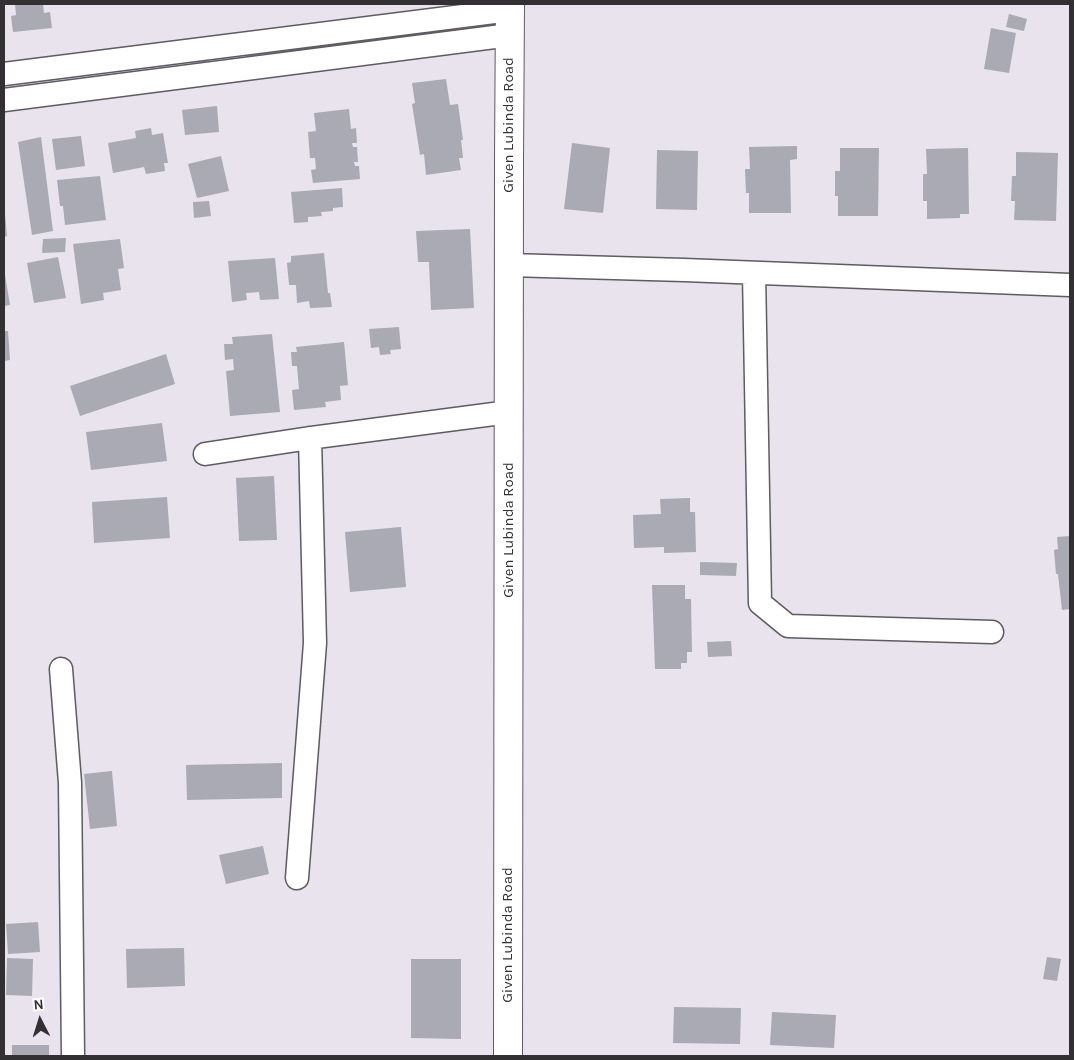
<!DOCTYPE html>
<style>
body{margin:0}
#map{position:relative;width:1074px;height:1060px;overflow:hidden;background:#e8e3ec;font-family:Karla,sans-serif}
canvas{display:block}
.frame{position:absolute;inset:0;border:5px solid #323033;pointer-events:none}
.north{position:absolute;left:15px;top:995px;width:50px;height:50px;-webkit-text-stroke:4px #fff;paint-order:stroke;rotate:355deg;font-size:14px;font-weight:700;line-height:20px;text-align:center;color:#323033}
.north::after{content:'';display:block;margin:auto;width:18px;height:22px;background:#323033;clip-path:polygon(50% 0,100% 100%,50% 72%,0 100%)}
</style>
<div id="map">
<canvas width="1074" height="1060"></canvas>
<div class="frame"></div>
<div class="north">N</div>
</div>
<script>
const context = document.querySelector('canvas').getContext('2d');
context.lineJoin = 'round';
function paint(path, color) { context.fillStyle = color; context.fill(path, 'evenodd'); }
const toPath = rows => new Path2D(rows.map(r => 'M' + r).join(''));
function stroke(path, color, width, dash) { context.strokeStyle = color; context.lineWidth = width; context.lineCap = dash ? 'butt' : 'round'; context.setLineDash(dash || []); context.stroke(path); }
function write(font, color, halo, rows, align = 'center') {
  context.font = font + ' Karla,sans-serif'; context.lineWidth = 4; context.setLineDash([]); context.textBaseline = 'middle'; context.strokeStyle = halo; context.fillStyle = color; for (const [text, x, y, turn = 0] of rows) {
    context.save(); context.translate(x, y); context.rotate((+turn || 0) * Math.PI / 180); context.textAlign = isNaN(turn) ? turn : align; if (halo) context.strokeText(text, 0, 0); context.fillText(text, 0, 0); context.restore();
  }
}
const building = toPath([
 [15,4,43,4,44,13,50,12,52,28,13,32,11,16,16,15],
 [1009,14,1027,19,1024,31,1006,27],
 [991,28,1016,33,1009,73,984,69],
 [446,79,450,105,458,104,463,140,461,140,463,158,459,158,461,170,426,175,424,154,420,155,412,104,415,103,412,83],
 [217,106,219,132,185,135,182,110],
 [349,109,351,129,356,128,357,143,352,143,353,147,357,147,358,162,354,162,355,166,359,166,360,179,313,183,311,170,316,169,315,158,310,158,308,132,316,131,314,113],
 [151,128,152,135,163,133,168,163,164,163,165,171,146,174,144,167,113,173,108,143,136,138,135,131],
 [81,136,85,166,56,170,52,139],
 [41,137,53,231,32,235,18,142],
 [572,143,610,148,603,213,564,209],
 [797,146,797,159,790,160,791,213,749,213,749,193,746,193,745,169,750,169,749,147],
 [840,148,879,148,878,216,838,216,838,196,835,196,835,171,840,171],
 [968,148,969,214,960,214,960,218,927,219,927,201,923,201,923,174,927,174,926,149],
 [657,150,698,151,697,210,656,209],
 [1016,152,1058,153,1056,221,1014,220,1015,201,1011,201,1012,176,1016,176],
 [221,156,229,191,197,198,188,164],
 [100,176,106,220,65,225,63,206,60,206,57,180],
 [342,188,343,207,333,208,333,211,321,212,322,216,308,217,308,222,294,223,291,192],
 [209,201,211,216,194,218,193,202],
 [4,214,5,214,7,236,4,237],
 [470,229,474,308,431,310,429,262,418,262,416,231],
 [66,238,65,252,42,253,43,239],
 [120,239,124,268,118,269,121,290,103,293,104,300,81,304,73,244],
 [324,253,328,293,330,293,332,307,310,308,309,301,297,303,296,285,289,285,287,263,291,262,291,256],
 [58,257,66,298,34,303,27,263],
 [275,258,279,299,260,300,259,292,246,293,247,300,232,302,228,261],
 [4,275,5,275,10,305,4,306],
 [399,327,401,349,390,350,391,354,380,355,379,347,371,348,369,329],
 [4,331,8,331,10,360,4,361],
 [272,334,280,412,230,416,226,371,234,370,233,359,225,360,224,344,233,344,232,337],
 [344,342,348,385,340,386,341,400,325,402,326,407,294,410,292,390,299,389,297,366,292,366,291,352,297,352,296,347],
 [166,354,175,384,80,416,70,386],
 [162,423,167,461,91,470,86,432],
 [274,476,277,540,239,541,236,478],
 [167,497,170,538,94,543,92,502],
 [690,498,690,512,695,512,696,552,664,553,664,547,634,548,633,515,661,514,660,499],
 [401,527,406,587,350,592,345,532],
 [1070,536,1070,609,1062,610,1058,574,1056,574,1054,550,1058,549,1057,537],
 [700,562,737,563,736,576,700,575],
 [652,585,685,585,685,599,691,599,692,652,687,652,687,663,681,663,681,669,655,669],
 [731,641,732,656,708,657,707,642],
 [282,763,282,798,187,800,186,765],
 [112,771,117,826,90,829,84,774],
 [263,846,269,874,226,884,219,855],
 [38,922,40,952,8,954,6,924],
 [184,948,185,986,127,988,126,949],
 [1047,957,1061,959,1057,981,1043,979],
 [7,958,33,959,32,996,6,995],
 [411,959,461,959,461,1039,411,1038],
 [674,1007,741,1008,740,1044,673,1043],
 [772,1012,836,1015,834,1048,770,1045],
 [12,1045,49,1045,49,1056,12,1056]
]);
const minor = toPath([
 [4,74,510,10],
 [4,100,510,35],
 [509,265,684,270,1070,285],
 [754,273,760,603,788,626,992,632],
 [205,454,310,438,509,412],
 [61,669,70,783,73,1056],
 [297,878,315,643,310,438]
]);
const tertiary = toPath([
 [508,1056,509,159,510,4]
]);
const streetNames = [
 ["Given Lubinda Road",509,125,-90],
 ["Given Lubinda Road",509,530,-90],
 ["Given Lubinda Road",508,935,-90]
];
paint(building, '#a9aab3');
stroke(minor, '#5f5b62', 25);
stroke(tertiary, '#5f5b62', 30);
stroke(minor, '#fff', 22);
stroke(tertiary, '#fff', 28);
write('15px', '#323033', '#fff', streetNames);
</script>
